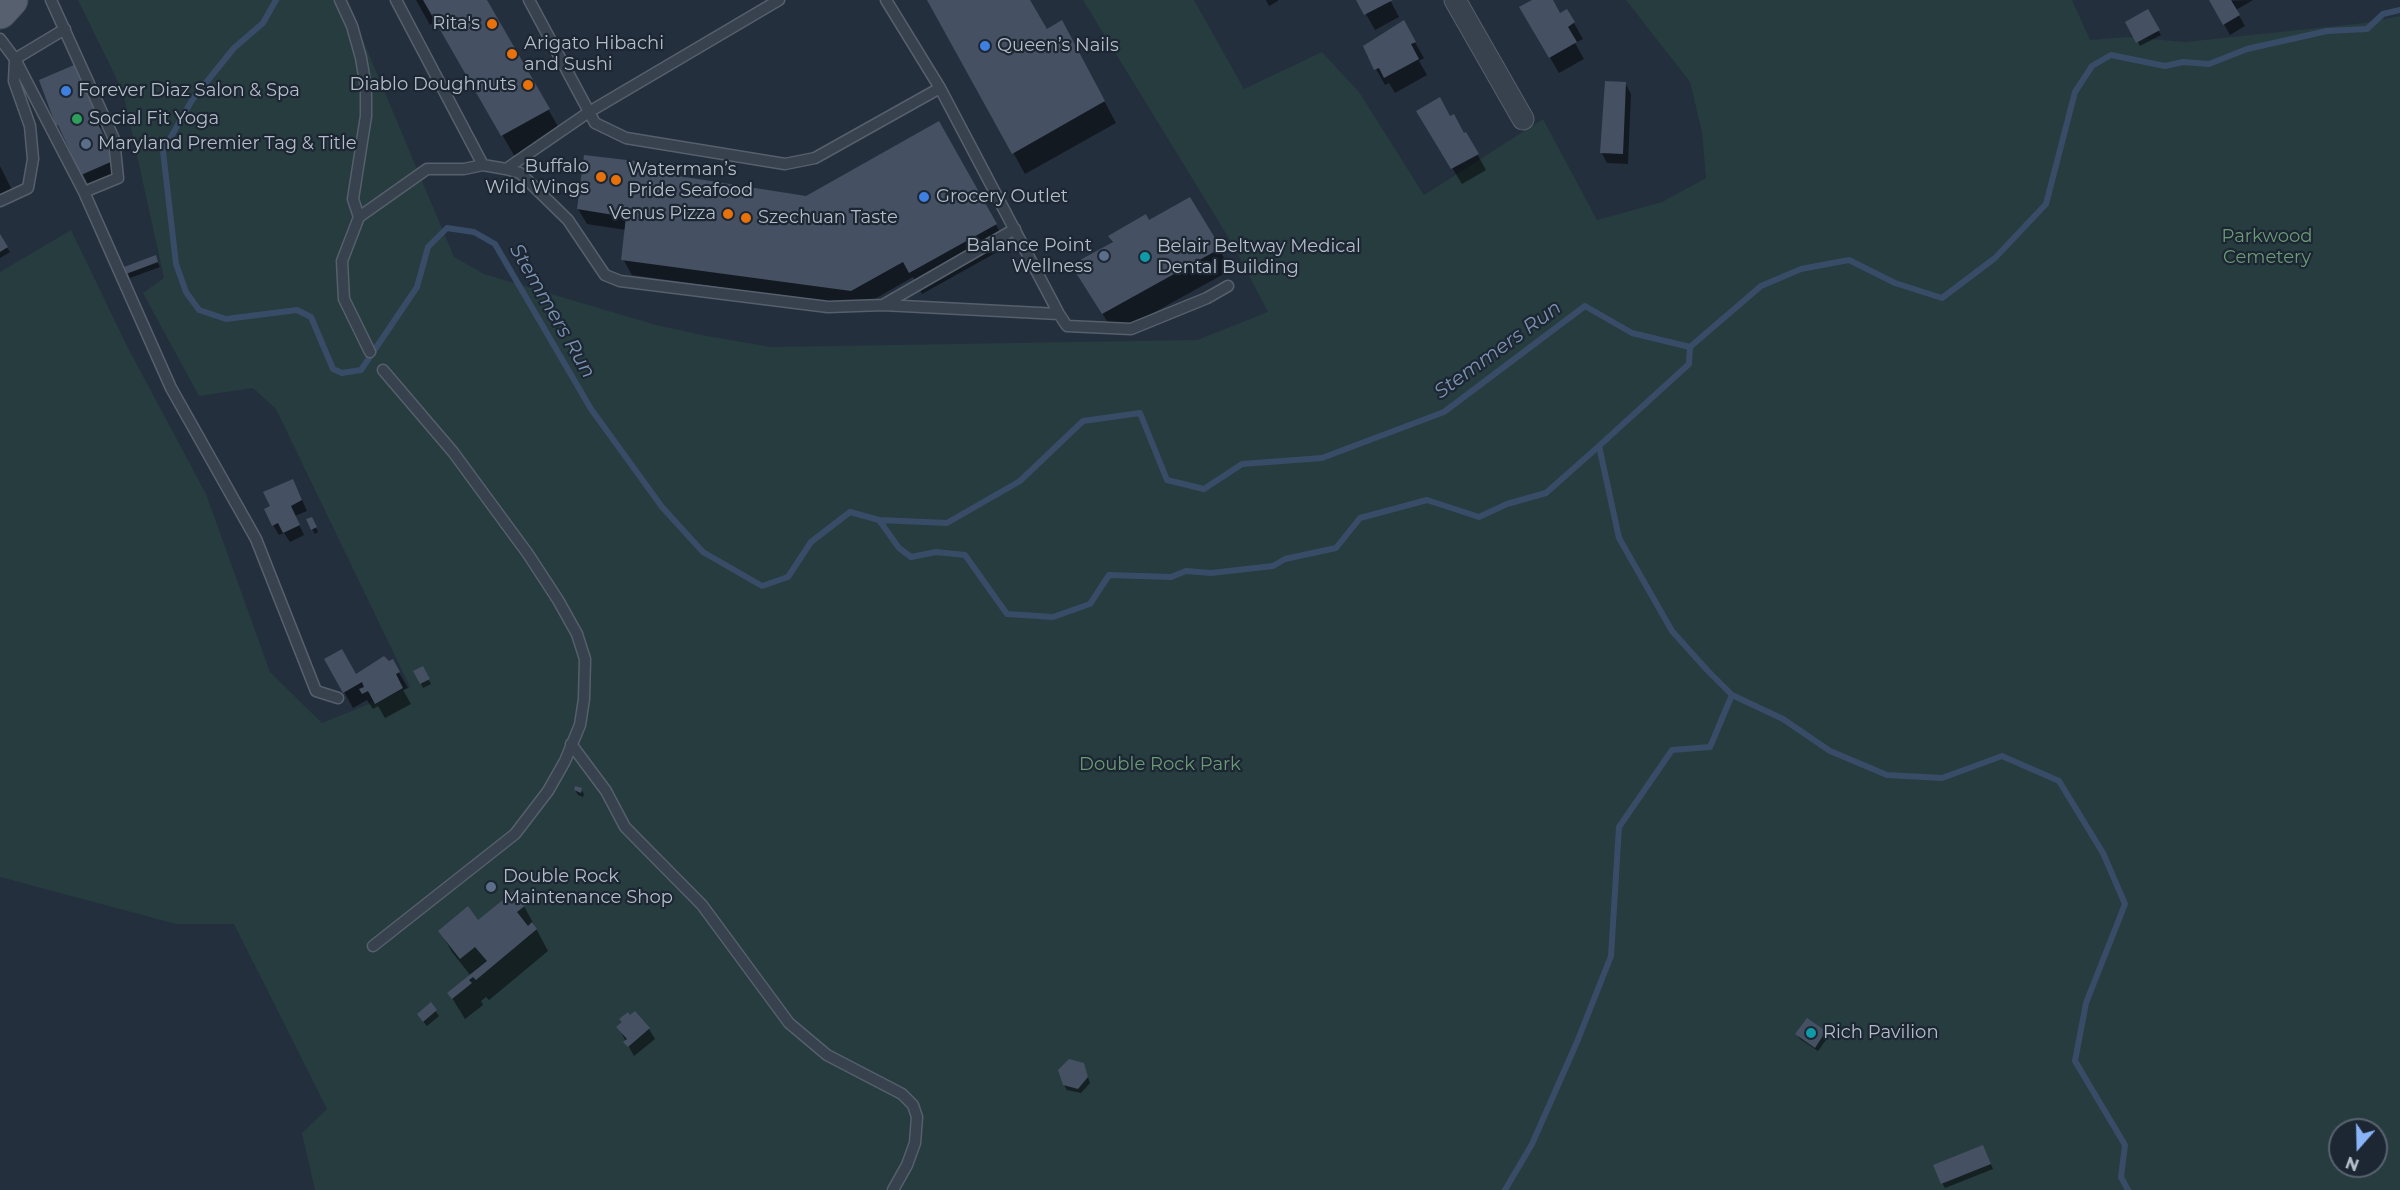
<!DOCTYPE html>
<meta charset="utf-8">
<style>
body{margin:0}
#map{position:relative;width:2400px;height:1190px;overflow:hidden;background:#242f3e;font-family:Montserrat,sans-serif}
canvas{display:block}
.north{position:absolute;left:2328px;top:1118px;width:60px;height:60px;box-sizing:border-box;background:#1d2633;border:2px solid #59626f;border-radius:50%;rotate:200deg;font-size:16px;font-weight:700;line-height:24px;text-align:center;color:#b4bcc9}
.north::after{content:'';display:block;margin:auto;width:21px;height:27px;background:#8ab4f8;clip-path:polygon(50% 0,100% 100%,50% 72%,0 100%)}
</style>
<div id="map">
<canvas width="2400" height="1190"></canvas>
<div class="north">N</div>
</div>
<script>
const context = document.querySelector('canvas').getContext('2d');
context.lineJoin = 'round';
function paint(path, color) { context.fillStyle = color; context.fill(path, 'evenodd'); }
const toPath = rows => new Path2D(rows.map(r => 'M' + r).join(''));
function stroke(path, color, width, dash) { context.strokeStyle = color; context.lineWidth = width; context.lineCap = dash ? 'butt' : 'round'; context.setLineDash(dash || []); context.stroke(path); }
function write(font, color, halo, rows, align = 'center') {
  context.font = font + ' Montserrat,sans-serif'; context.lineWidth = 4.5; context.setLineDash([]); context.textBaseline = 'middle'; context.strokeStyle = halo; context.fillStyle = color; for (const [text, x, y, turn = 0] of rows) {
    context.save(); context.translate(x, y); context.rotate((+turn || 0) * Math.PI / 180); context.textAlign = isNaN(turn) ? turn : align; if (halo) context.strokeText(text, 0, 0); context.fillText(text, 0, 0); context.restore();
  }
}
const green = toPath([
 [78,0,346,0,454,257,484,274,656,325,707,336,771,347,1197,340,1268,312,1233,245,1083,0,1194,0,1244,89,1322,52,1359,92,1424,195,1543,119,1597,220,1662,202,1706,178,1702,132,1690,82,1626,0,2072,0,2090,40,2128,37,2185,42,2364,23,2400,16,2400,1190,315,1190,302,1133,327,1109,234,924,176,924,0,877,0,272,71,230,127,346,206,494,270,672,322,723,410,687,276,409,253,388,199,396,143,293,164,278,123,92],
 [2340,1130,2376,1130,2376,1166,2340,1166]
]);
const shadow = toPath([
 [416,0,486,0,560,130,515,157,436,20,430,25],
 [929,0,1029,0,1047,31,1073,43,1116,123,1025,174],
 [1266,0,1278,0,1278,1,1269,6],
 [1358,0,1390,0,1399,17,1375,30],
 [1535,0,1551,0,1560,15,1567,11,1583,39,1575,43,1584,59,1559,73,1521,8],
 [2253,0,2236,10,2245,26,2230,35,2211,1],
 [2147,11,2161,35,2140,46,2127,22],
 [1403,22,1424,58,1419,61,1427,75,1395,93,1389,83,1385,85,1376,69],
 [73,67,104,126,100,128,114,156,121,177,91,190,58,125],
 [1625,83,1631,94,1628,164,1607,163,1602,153],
 [1450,118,1464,135,1466,134,1486,170,1462,184,1427,127],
 [938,123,1008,246,922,294,913,277,861,307,632,275,623,259,626,230,587,224,578,209,634,163,639,172,806,197],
 [0,166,13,192,0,199],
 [1149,222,1219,249,1231,270,1115,334,1073,266,1113,243,1110,236],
 [0,237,10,252,0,258],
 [155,257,160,267,130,278,126,268],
 [298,491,307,511,295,516,304,535,290,542,284,533,279,535,273,525],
 [314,523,318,532,315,534,312,529],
 [326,659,356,676,392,661,408,688,403,690,411,704,385,718,378,706,373,709,367,700,353,708],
 [422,668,431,684,423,688,415,672],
 [581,789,584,794,583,797,578,795,575,790],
 [524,906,548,951,489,1000,486,997,481,1001,483,1005,465,1019,449,993,471,976,452,952,440,931,478,922],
 [430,1004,439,1016,427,1026,421,1019],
 [618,1027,649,1029,655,1039,634,1056],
 [1825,1032,1828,1037,1818,1051,1800,1039,1797,1034],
 [1083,1064,1090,1083,1081,1093,1067,1090,1064,1085],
 [1985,1151,1993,1169,1945,1188,1942,1183]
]);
const stream = toPath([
 [276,0,263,23,234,48,192,100,163,151,176,264,186,292,199,310,226,319,297,310,311,317,333,369,342,373,361,370,417,287,428,247,447,228,474,232,495,244,591,409,662,507,703,552,762,586,788,577,811,542,850,512,879,520,947,523,1020,481,1083,421,1140,413,1167,480,1204,489,1242,464,1322,458,1444,412,1585,306,1632,333,1690,347],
 [1690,347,1689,364,1599,446,1619,538,1672,631,1707,670,1732,695,1783,719,1830,751,1887,775,1942,778,2002,756,2059,781,2103,853,2125,904,2086,1003,2075,1061,2125,1145,2121,1177,2128,1190],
 [1690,347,1761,286,1801,269,1849,260,1895,283,1942,298,1995,258,2046,204,2075,92,2092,66,2111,55,2165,66,2183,62,2209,64,2247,49,2327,31,2367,29,2383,14,2400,10],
 [879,520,899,548,911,557,936,552,965,555,1007,614,1053,617,1090,604,1109,575,1171,577,1186,571,1211,573,1273,566,1285,559,1336,548,1360,518,1427,500,1479,517,1507,504,1546,493,1599,446],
 [1505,1190,1532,1144,1577,1042,1611,956,1619,827,1672,750,1710,747,1732,695]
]);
const building = toPath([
 [423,0,487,0,550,109,501,136],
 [927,0,1030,0,1047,29,1062,20,1105,101,1012,154],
 [1356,0,1393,0,1364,15],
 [1532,0,1553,0,1560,13,1567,9,1575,22,1568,27,1577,42,1549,58,1519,7],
 [2209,0,2231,0,2240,15,2223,25],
 [2148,9,2160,30,2136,43,2125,22],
 [1404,20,1416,42,1411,44,1419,59,1384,78,1379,68,1374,70,1363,46],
 [74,65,96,110,92,112,106,140,105,141,113,161,81,175,58,125,56,126,39,80],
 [1605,81,1626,82,1623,154,1600,153],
 [1440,97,1450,116,1454,114,1464,133,1466,132,1479,154,1451,169,1416,111],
 [939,121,997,224,909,273,903,262,851,291,621,260,626,217,577,209,584,155,635,161,634,169,806,196],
 [1190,197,1221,248,1102,314,1071,265,1113,242,1108,236,1146,214,1149,220],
 [0,234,8,247,0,252],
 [156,255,158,262,126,274,124,267],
 [293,479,302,500,291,506,300,525,283,533,278,523,272,526,264,509,270,506,263,492],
 [312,517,317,527,311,530,306,519],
 [342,649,356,674,384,656,389,661,393,659,400,672,396,674,403,688,375,704,368,691,362,694,359,689,364,687,362,682,343,693,324,659],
 [423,666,430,679,420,684,413,671],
 [575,786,582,788,581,793,574,790],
 [514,891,526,905,517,912,528,926,532,922,537,929,476,980,473,977,469,980,472,983,452,999,447,993,487,961,475,947,460,959,438,931,468,906,478,920],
 [431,1002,437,1010,423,1022,417,1014],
 [635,1011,650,1028,628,1047,623,1042,627,1039,616,1027,622,1022,619,1019,628,1012,630,1015],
 [1807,1018,1826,1031,1815,1048,1795,1034],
 [1069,1059,1084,1063,1088,1077,1078,1089,1063,1085,1058,1070],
 [1983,1145,1991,1164,1941,1184,1933,1165]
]);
const service = toPath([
 [51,0,114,139,118,178,84,192],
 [340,0,352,26,361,58,366,88,366,116,353,199,359,217,342,261,344,299,370,352],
 [396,0,483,165],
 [529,0,595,123,626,138,785,164,815,158,940,88,886,0],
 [0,39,15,59,84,192,171,388,256,539,316,691,338,698],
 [940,88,1059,314],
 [506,169,520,173,568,220,605,275,620,281,828,307,883,305,1015,229],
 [0,201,28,188,33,159,30,126,14,81,15,59,65,29],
 [359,217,427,169,464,169,483,165,506,169,589,112,779,0],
 [883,305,1059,314,1067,326,1131,329,1207,298,1228,286],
 [571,744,606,791,625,827,702,905,789,1023,827,1055,902,1094,913,1105,917,1117,915,1143,907,1165,893,1190],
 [373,946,515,834,548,791,565,761,580,725,584,699,585,659,577,634,558,600,528,554,453,452,383,370]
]);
const minor = toPath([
 [1455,0,1523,119]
]);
const primary = toPath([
 [0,12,11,0]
]);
const markers = [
 [492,24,6,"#e8710a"],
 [985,46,6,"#3f7fe0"],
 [512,54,6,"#e8710a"],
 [528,85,6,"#e8710a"],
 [66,91,6,"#3f7fe0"],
 [77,119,6,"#2e9e5b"],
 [86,144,6,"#5c6f8a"],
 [601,177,6,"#e8710a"],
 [616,180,6,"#e8710a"],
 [924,197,6,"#3f7fe0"],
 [728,214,6,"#e8710a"],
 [746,218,6,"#e8710a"],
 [1104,256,6,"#5c6f8a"],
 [1145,257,6,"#0f9aa8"],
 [491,887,6,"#5c6f8a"],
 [1811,1033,6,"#0f9aa8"]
];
const poiNames = [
 ["Rita's",480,24,"right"],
 ["Arigato Hibachi",524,44],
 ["and Sushi",524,65],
 ["Queen’s Nails",997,46],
 ["Diablo Doughnuts",516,85,"right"],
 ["Forever Diaz Salon & Spa",78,91],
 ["Social Fit Yoga",89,119],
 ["Maryland Premier Tag & Title",98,144],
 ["Buffalo",589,167,"right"],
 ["Wild Wings",589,188,"right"],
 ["Waterman’s",628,170],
 ["Pride Seafood",628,191],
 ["Grocery Outlet",936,197],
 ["Venus Pizza",716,214,"right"],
 ["Szechuan Taste",758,218],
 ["Balance Point",1092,246,"right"],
 ["Wellness",1092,267,"right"],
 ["Belair Beltway Medical",1157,247],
 ["Dental Building",1157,268],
 ["Double Rock",503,877],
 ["Maintenance Shop",503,898],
 ["Rich Pavilion",1823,1033]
];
const parkNames = [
 ["Parkwood",2267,237],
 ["Cemetery",2267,258],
 ["Double Rock Park",1160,765]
];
const waterNames = [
 ["Stemmers Run",552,311,60],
 ["Stemmers Run",1498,350,-36]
];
paint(green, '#263c3f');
paint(shadow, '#0007');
stroke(stream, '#394c67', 6);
paint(building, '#455162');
stroke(service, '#565f6c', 13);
stroke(minor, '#565f6c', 23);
stroke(primary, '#414a57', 35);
stroke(service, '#38414e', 10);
stroke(minor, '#38414e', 21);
stroke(primary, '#56606e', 33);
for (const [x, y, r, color] of markers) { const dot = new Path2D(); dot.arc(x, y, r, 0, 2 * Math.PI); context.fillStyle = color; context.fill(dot); stroke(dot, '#1d2633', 2); }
write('18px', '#b4bcc9', '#1d2633', poiNames, 'left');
write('18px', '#6b9a76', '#1d2633', parkNames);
write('italic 20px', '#7c92b1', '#1d2633', waterNames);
</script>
